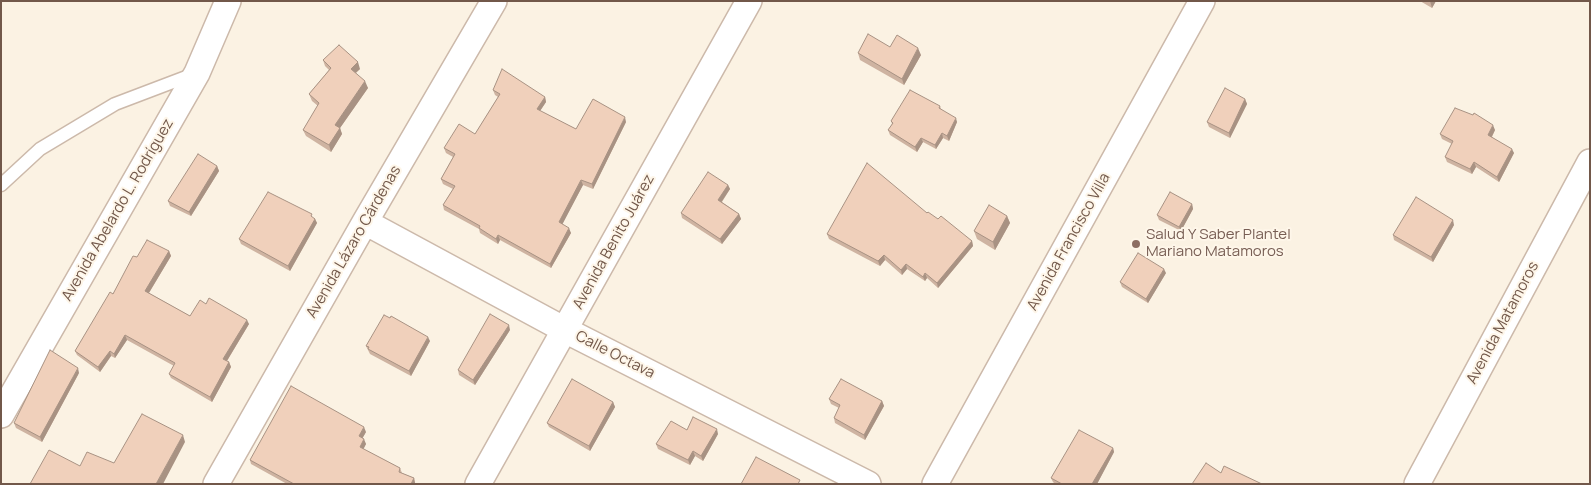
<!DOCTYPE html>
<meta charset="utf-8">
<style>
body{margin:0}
#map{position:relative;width:1591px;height:485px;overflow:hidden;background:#fbf2e3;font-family:Manrope,sans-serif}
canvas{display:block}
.frame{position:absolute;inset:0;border:2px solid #72584a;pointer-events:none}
</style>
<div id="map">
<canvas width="1591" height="485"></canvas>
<div class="frame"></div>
</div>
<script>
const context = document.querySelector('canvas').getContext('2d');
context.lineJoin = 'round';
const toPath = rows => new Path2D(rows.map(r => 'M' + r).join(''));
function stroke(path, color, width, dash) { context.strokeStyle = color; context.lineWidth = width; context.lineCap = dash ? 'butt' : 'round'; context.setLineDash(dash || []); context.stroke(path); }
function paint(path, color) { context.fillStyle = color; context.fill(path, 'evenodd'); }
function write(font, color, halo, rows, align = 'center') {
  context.font = font + ' Manrope,sans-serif'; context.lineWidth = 4; context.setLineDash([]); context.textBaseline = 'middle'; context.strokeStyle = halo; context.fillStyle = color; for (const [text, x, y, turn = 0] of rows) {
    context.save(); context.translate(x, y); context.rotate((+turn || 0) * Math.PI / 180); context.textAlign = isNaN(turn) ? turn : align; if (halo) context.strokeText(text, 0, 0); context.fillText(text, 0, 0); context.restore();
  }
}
const service = toPath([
 [1,185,40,149,115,104,194,74]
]);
const minor = toPath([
 [365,222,565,330,868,484],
 [1,415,197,73,228,1],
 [216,484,365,222,494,1],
 [478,484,749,1],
 [935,484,1202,1],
 [1417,484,1590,162]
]);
const wall = toPath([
 [1420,1,1436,1,1432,8],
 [858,53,921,55,904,85,860,60],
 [323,60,360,69,356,73,368,88,340,128,342,134,331,152,306,136,303,130,318,106,312,101,309,94,329,70,325,66],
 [493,90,545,97,546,102,540,111,576,129,626,122,593,189,583,185,562,224,571,233,551,268,500,240,498,244,480,233,479,229,444,210,443,205,453,189,443,184,441,179,453,157,446,153,444,148,475,134,498,97,495,95],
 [1245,99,1247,104,1230,138,1209,127,1207,122],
 [940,106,941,109,957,122,949,141,943,138,936,149,923,142,917,152,890,135,888,130,892,124,891,121],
 [1473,115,1495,130,1492,137,1514,153,1499,182,1476,167,1472,174,1447,162,1445,157,1452,144,1442,139,1440,134],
 [217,166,219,171,191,216,170,206,168,201],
 [728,185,730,189,722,202,739,214,741,219,722,244,682,218,681,213],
 [1192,204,1193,209,1181,231,1159,220,1157,215],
 [927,213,972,241,973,246,938,288,927,278,925,281,907,269,902,275,885,260,880,266,829,239,827,234],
 [1007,216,1010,223,995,250,977,239,974,231],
 [314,218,315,219,317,223,290,271,241,244,239,239],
 [1454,225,1433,262,1394,240,1393,235],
 [169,251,171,256,149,293,190,316,206,304,249,324,227,361,229,362,231,367,212,402,171,378,169,374,174,366,127,340,115,358,111,356,100,372,77,355,75,351,137,257],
 [1166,273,1148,303,1122,287,1120,282],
 [510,330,475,385,459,375,458,370],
 [430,341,411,376,370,354,366,346],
 [79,373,42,442,16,428,14,423],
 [829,399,882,401,884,406,865,440,835,423,834,418,839,408,831,404],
 [613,402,615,407,590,451,549,427,547,423],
 [687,430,718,434,703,461,695,456,690,465,658,449,656,444],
 [366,432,362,438,366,444,363,449,400,468,402,473,414,478,415,483,415,484,287,484,251,464,250,460],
 [1113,448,1114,452,1097,484,1055,484,1053,482,1051,478]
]);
const shadedWall = toPath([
 [1430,1,1436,1,1432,8],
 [918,48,921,55,904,85,902,79],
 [358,62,360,69,353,75,351,69],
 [365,81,368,88,340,128,342,134,331,152,329,145,335,125],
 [545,97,546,102,538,114,537,109],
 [1245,99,1247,104,1230,138,1229,133],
 [625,117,626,122,593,189,592,184],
 [956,118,957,122,949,141,947,136],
 [1493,125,1495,130,1490,140,1488,135],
 [942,133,943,138,936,149,935,145],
 [921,138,923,142,917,152,915,147],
 [1512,149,1514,153,1499,182,1497,177],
 [1474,162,1476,167,1472,174,1470,169],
 [217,166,219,171,191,216,189,212],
 [581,180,583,185,561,227,559,222],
 [728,185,730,189,720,204,718,200],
 [1192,204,1193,209,1181,231,1179,227],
 [739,214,741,219,722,244,720,239],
 [1007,216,1010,223,995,250,993,242],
 [315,219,317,223,290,271,288,266],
 [1453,220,1454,225,1433,262,1431,257],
 [569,228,571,233,551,268,550,264],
 [498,235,500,240,498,244,496,239],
 [972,241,973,246,938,288,937,283],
 [169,251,171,256,147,296,145,291],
 [884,255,885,260,880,266,878,261],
 [906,264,907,269,902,275,901,270],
 [1164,269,1166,273,1148,303,1146,299],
 [925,273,927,278,925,281,923,277],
 [247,320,249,324,225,364,223,359],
 [509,325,510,330,475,385,473,380],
 [125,335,127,340,115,358,114,354],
 [428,337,430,341,411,376,409,371],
 [110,351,111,356,100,372,98,367],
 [229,362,231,367,212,402,210,397],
 [78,368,79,373,42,442,40,437],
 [882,401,884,406,865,440,864,435],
 [613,402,615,407,590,451,589,446],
 [364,427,366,432,361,441,359,436],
 [717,429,718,434,703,461,701,456],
 [183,435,185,442,163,484,156,484],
 [364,439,366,444,362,452,360,447],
 [1113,448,1114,452,1097,484,1092,484],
 [693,451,695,456,690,465,688,460],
 [414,478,415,483,415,484,411,484]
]);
const building = toPath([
 [868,34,890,47,897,35,918,48,902,79,858,53,868,34],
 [339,45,358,62,351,69,365,81,335,125,340,128,329,145,303,130,319,103,309,94,331,68,323,60,339,45],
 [502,69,545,97,537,109,576,129,593,99,625,117,592,184,581,180,559,222,569,228,550,264,498,235,496,239,479,228,480,226,443,205,455,186,441,179,455,154,444,148,459,124,475,134,500,94,493,90,502,69],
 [1225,88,1245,99,1229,133,1207,122,1225,88],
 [910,90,940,106,939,108,956,118,947,136,942,133,935,145,921,138,915,147,888,130,893,123,891,121,910,90],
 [1455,108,1473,115,1474,113,1493,125,1488,135,1512,149,1497,177,1474,162,1470,169,1445,157,1453,141,1440,134,1455,108],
 [198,154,217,166,189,212,168,201,198,154],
 [867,163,927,213,928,212,938,219,941,216,972,241,937,283,925,273,923,277,906,264,901,270,884,255,878,261,827,234,867,163],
 [708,172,728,185,718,200,739,214,720,239,681,213,708,172],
 [268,192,312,214,311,216,315,219,288,266,239,239,268,192],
 [1170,192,1192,204,1179,227,1157,215,1170,192],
 [1416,197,1453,220,1431,257,1393,235,1416,197],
 [989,205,1007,216,993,242,974,231,989,205],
 [147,240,169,251,145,291,190,316,200,300,206,304,209,298,247,320,223,359,229,362,210,397,169,374,175,363,125,335,114,354,110,351,98,367,75,351,110,292,113,294,133,256,137,257,147,240],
 [1138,253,1164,269,1146,299,1120,282,1138,253],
 [490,314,509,325,473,380,458,370,490,314],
 [384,315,390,318,391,316,428,337,409,371,368,349,369,347,366,346,384,315],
 [50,350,78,368,40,437,14,423,50,350],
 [572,379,613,402,589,446,547,423,572,379],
 [841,379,882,401,864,435,834,418,840,405,829,399,841,379],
 [291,386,364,427,359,436,364,439,360,447,400,468,399,472,414,478,411,484,294,484,250,460,291,386],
 [142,414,183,435,156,484,30,484,49,450,80,466,87,452,114,463,142,414],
 [693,417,717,429,701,456,693,451,688,460,656,444,671,421,687,430,693,417],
 [1079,430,1113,448,1092,484,1062,484,1051,478,1079,430],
 [756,457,800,480,798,484,741,484,756,457],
 [1206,463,1221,473,1224,466,1262,484,1192,484,1206,463]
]);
const markers = [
 [1136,244,5,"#8d6e63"]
];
const streetNames = [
 ["Avenida Abelardo L. Rodríguez",118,210,-60],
 ["Avenida Lázaro Cárdenas",354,242,-60],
 ["Avenida Benito Juárez",614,242,-61],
 ["Avenida Francisco Villa",1069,242,-61],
 ["Avenida Matamoros",1503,323,-62],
 ["Calle Octava",615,355,27]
];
const educationNames = [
 ["Salud Y Saber Plantel",1146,235],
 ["Mariano Matamoros",1146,252]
];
stroke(service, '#ccb9aa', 15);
stroke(minor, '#ccb9aa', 28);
stroke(service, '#fff', 12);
stroke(minor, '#fff', 25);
paint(wall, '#ceb3a1');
paint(shadedWall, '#a89283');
paint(building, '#f0d0bb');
stroke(building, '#a89283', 1);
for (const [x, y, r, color] of markers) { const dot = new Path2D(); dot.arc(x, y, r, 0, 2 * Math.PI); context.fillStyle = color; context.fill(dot); stroke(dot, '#fef6e9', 2); }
write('15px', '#72584a', '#fef6e9', streetNames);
write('15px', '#785e54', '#fef6e9', educationNames, 'left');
</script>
